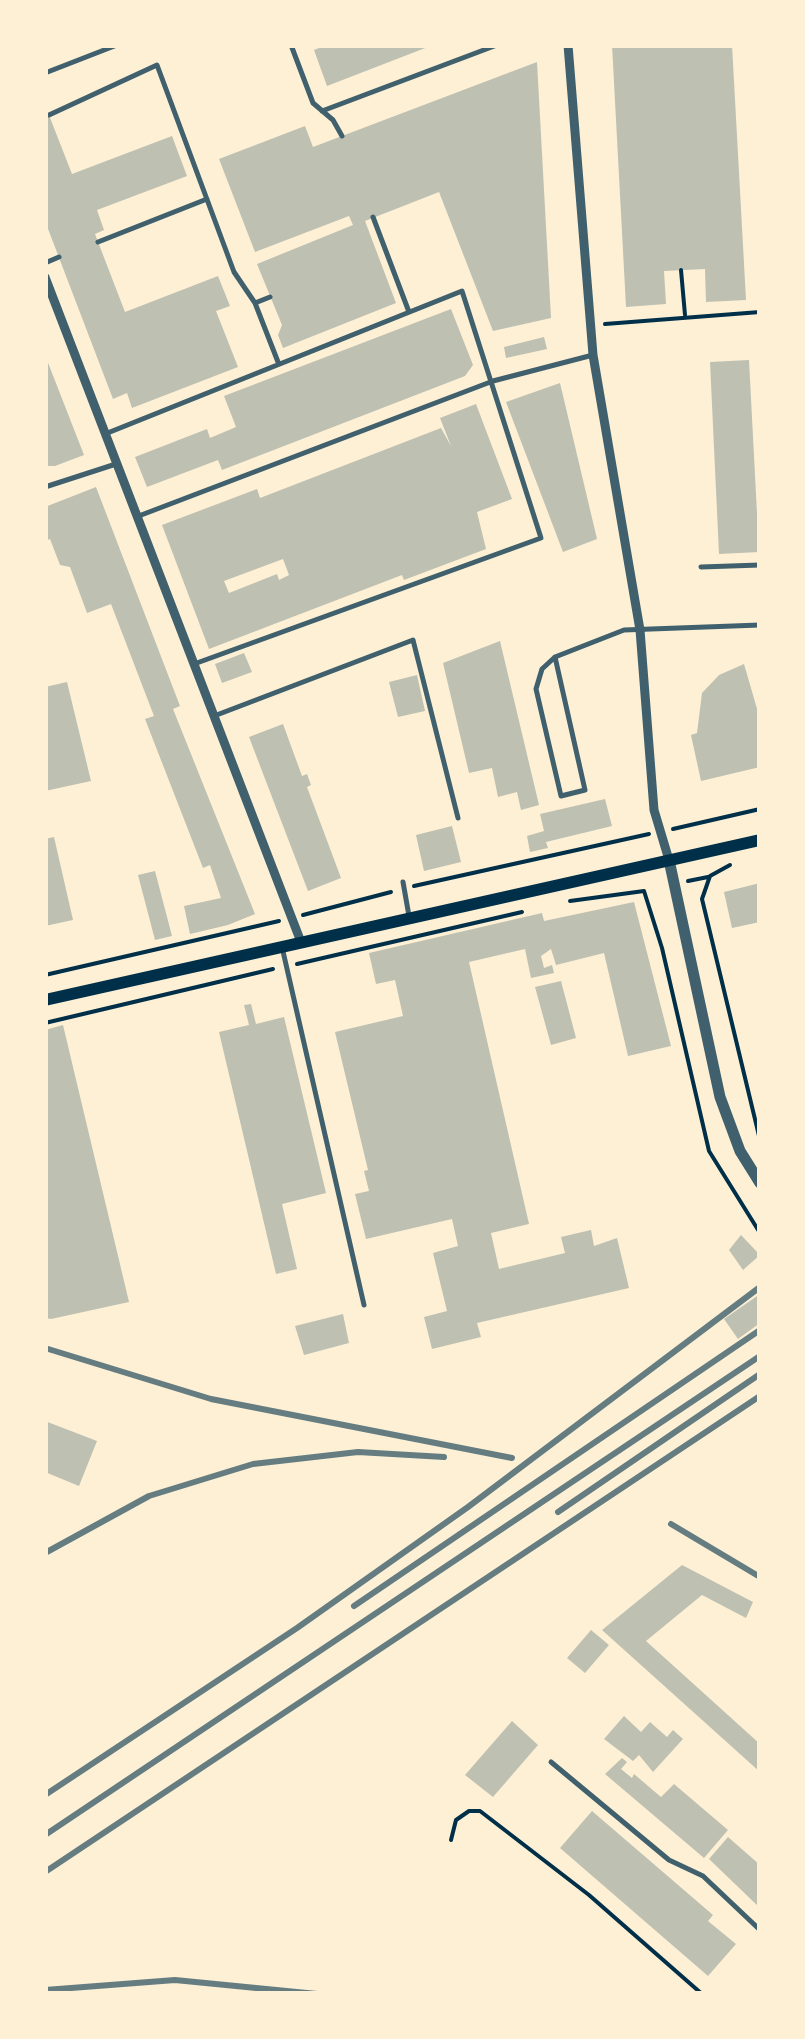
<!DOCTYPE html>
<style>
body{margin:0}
#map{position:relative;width:805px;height:2039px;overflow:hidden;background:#fdf0d5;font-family:Rubik,sans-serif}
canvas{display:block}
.frame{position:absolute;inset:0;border:48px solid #fdf0d5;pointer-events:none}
</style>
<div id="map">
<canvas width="805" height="2039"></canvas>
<div class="frame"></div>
</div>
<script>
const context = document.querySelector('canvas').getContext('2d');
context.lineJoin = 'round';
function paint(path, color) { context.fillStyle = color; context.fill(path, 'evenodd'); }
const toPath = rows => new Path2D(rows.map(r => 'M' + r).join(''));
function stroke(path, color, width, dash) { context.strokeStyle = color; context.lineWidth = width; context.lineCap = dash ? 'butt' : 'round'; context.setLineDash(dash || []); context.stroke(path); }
const building = toPath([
 [327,45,433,45,327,86,314,50],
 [612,45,732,45,746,300,706,302,705,269,664,271,666,304,626,307],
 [537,62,551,318,493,331,439,192,365,221,396,303,283,348,278,335,282,325,257,264,353,225,349,216,255,252,219,159,305,126,313,147],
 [45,105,72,174,172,136,187,176,97,210,104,230,95,234,125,312,218,276,230,306,216,311,238,367,132,408,127,393,113,399,45,221],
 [451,309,473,365,465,376,222,470,218,460,147,487,135,457,207,429,210,438,236,427,224,396],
 [544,337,547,349,506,358,504,347],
 [45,355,84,455,55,466,45,466],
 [749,360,759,552,719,554,710,362],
 [560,383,597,539,563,552,506,402],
 [476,404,512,499,477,512,486,549,404,580,402,575,209,649,162,525,257,489,260,498,441,428,451,446,440,418],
 [283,559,289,575,279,580,277,574,229,593,224,581],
 [96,487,180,706,173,709,255,914,228,925,190,934,184,906,221,898,210,865,203,868,145,719,154,716,111,604,87,613,70,567,60,565,50,539,45,541,45,507],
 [500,641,539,805,521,810,517,792,498,797,492,768,469,773,443,663],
 [244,653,252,672,222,683,215,664],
 [744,664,760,719,760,767,701,781,691,735,697,733,702,693,719,675],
 [417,675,425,711,398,717,389,682],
 [67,682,91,781,45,791,45,687],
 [283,724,302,776,307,774,311,785,307,787,341,878,308,891,249,737],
 [605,799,612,826,546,842,548,848,530,852,527,836,544,831,540,814],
 [452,826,461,862,424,871,416,835],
 [54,837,73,920,45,926,45,839],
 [155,871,172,936,155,940,138,875],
 [760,883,760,922,732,928,724,892],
 [634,902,671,1046,628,1056,604,953,556,965,551,949,541,956,544,968,552,965,554,973,531,978,525,949,469,962,529,1224,491,1233,499,1269,565,1253,561,1237,591,1230,594,1246,617,1238,629,1288,477,1323,481,1337,432,1349,424,1317,447,1311,433,1253,458,1246,452,1219,366,1239,355,1194,369,1191,364,1171,368,1170,335,1032,403,1016,395,980,376,984,369,953,542,913,544,921],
 [561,981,576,1038,551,1045,535,987],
 [251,1004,256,1024,284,1017,326,1193,282,1204,297,1269,276,1274,219,1032,249,1025,244,1005],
 [63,1025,129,1302,51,1319,45,1318,45,1030],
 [741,1235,760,1255,743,1270,729,1250],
 [760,1294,760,1323,738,1339,724,1319],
 [343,1314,349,1343,304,1355,295,1326],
 [45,1421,97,1441,79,1486,45,1472],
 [682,1565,753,1602,746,1618,702,1595,646,1641,760,1744,760,1772,602,1630],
 [591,1630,609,1645,585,1673,567,1658],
 [624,1716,641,1732,650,1722,667,1737,673,1730,683,1739,653,1772,639,1755,633,1761,604,1739],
 [512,1721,538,1745,493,1797,465,1775],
 [622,1758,627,1762,621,1769,632,1778,634,1774,661,1797,674,1784,728,1830,704,1858,605,1774],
 [592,1811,713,1915,708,1921,736,1944,708,1976,560,1848],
 [728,1837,760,1865,760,1908,709,1859]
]);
const path = toPath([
 [681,270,685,315],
 [605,324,760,312],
 [673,829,760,809],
 [730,865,710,876,702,899,760,1140],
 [688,881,708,877],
 [414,886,649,834],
 [570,901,644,891,662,948,709,1151,760,1233],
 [303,915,391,892],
 [297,964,522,912],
 [45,975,279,921],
 [45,1023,273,969],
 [451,1840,456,1820,469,1811,480,1811,589,1895,702,1994]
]);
const service = toPath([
 [291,45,313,103,333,120,342,136],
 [45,73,117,45],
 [322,111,497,45],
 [49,115,157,65,234,272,255,303,278,362],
 [373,217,409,312],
 [98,242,207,199],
 [45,263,59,257],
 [255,303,270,297],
 [105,434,462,291,541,538,194,664],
 [45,487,116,464],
 [136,517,493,381,593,355],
 [701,567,760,565],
 [555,657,585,790,561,796,536,689,542,669,555,657,624,630,760,625],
 [214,716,413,640,458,818],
 [403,882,409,916],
 [282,947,364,1305],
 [551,1762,669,1860,703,1876,760,1930]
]);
const minor = toPath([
 [568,45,593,355,640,630,654,810,669,860],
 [45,277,301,942]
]);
const tertiary = toPath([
 [669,860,720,1097,740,1151,760,1183]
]);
const secondary = toPath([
 [45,1000,760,840]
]);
const rail = toPath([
 [45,1348,211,1399,512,1458],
 [558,1512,760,1374],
 [671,1524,760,1577],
 [45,1553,149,1496,253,1464,358,1452,444,1457],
 [354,1606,760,1330],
 [45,1795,297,1628,468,1507,760,1287],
 [45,1835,760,1356],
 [45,1872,760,1396],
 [45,1990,175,1980,317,1994]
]);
paint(building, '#bec0b2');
stroke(path, '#003049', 4);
stroke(service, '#3f606c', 5);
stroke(minor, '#3f606c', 9);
stroke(tertiary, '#3f606c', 11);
stroke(secondary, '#003049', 12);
stroke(rail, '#657d81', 6);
</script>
